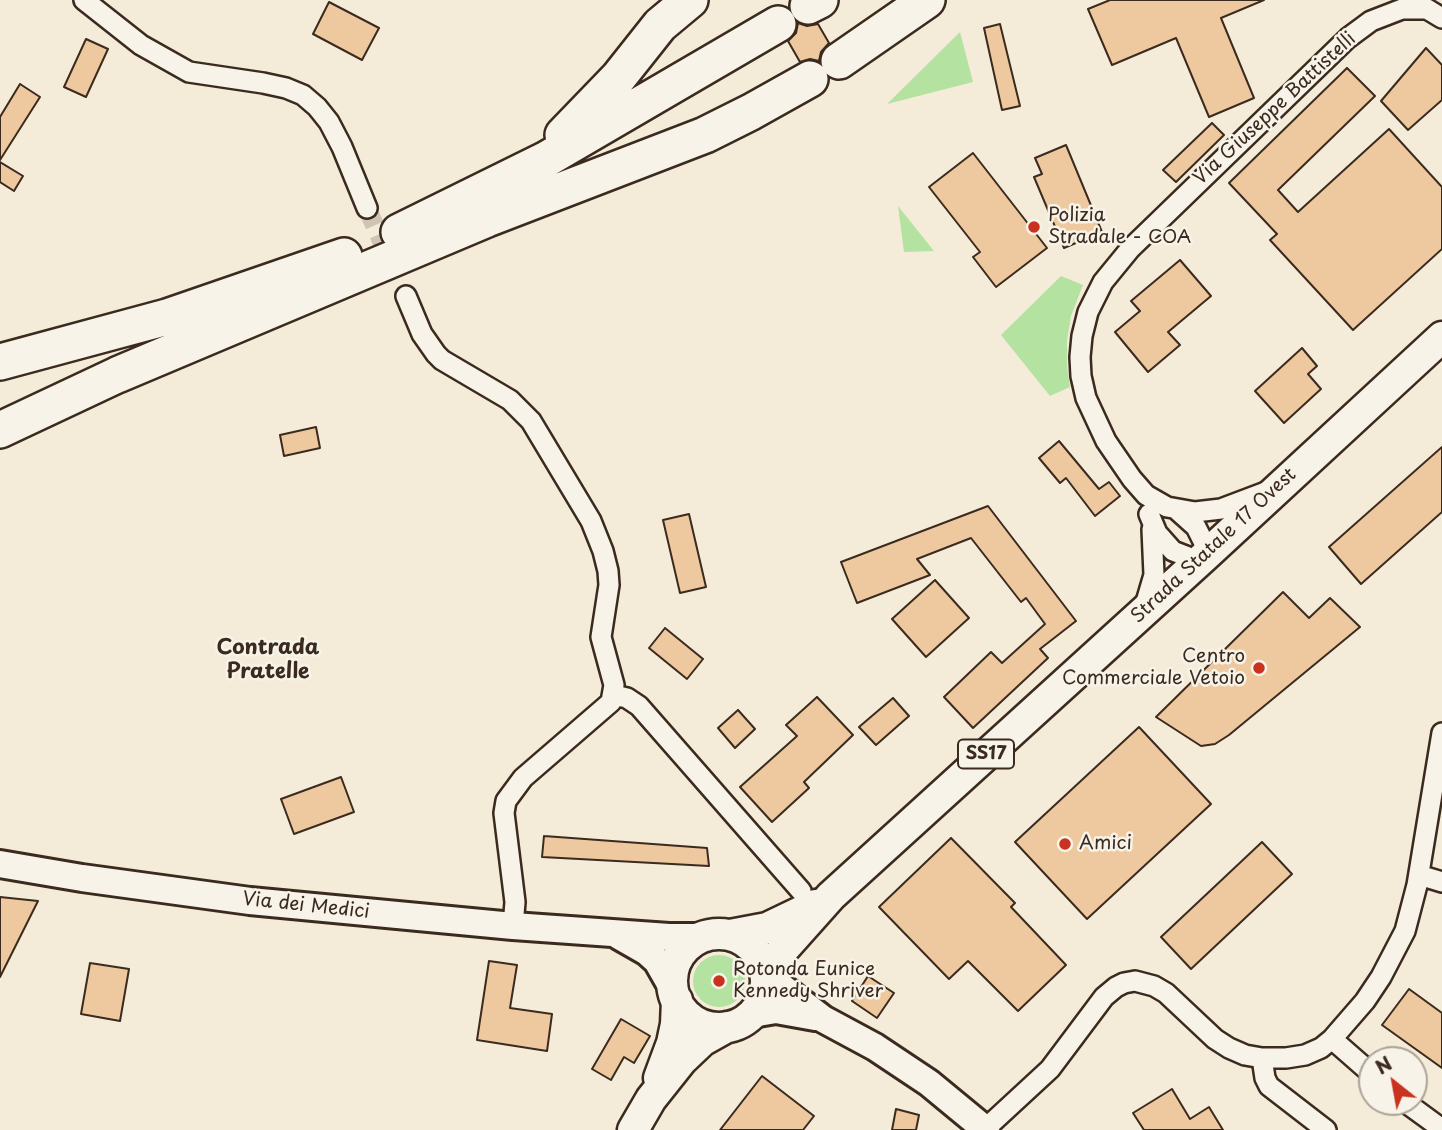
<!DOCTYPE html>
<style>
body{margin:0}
#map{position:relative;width:1442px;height:1130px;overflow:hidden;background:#f5ebd9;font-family:"Playpen Sans",sans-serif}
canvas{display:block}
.north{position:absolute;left:1358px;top:1046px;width:70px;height:70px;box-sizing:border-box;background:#f7f3e8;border:2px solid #aca397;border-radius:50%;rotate:329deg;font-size:19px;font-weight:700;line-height:28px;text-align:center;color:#3b2a1e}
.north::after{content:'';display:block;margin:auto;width:24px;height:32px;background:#c8321e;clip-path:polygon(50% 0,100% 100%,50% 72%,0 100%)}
</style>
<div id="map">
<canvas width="1442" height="1130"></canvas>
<div class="north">N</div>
</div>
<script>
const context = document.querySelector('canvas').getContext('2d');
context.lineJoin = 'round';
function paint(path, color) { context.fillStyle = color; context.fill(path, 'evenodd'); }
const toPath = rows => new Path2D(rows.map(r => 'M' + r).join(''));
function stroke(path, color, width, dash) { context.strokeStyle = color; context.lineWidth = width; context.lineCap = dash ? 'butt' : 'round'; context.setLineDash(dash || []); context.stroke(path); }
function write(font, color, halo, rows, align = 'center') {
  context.font = font + ' "Playpen Sans",sans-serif'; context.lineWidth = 5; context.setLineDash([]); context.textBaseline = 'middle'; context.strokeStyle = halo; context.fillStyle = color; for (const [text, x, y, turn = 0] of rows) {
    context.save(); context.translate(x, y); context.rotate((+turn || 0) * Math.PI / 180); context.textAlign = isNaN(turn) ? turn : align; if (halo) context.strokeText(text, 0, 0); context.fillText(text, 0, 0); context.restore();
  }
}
const green = toPath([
 [960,32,973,82,887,104],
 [898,206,934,251,904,252],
 [1061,276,1083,285,1071,316,1067,340,1067,366,1070,387,1050,396,1001,335],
 '693 981a26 26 0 1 1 52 0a26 26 0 1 1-52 0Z'
]);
const building = toPath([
 [1110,0,1264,0,1221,18,1254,98,1209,117,1176,38,1112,65,1088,9,1110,0],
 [329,2,379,28,362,60,313,34,329,2],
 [798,23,807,26,818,24,829,43,821,52,819,61,810,59,800,62,788,41,796,33,798,23],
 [1000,24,1020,106,1002,110,984,28,1000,24],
 [86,39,108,49,86,97,64,87,86,39],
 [1426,48,1442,65,1442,100,1408,130,1381,101,1426,48],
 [1347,68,1375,96,1278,190,1298,212,1389,129,1442,187,1442,249,1353,330,1270,240,1277,234,1229,183,1347,68],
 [20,84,40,97,0,160,0,117,20,84],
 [1212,123,1224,135,1176,182,1163,170,1212,123],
 [1066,145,1102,232,1064,248,1034,177,1042,174,1035,158,1066,145],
 [973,153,1047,248,996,287,973,257,980,252,929,187,973,153],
 [0,162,23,176,14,191,0,182,0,162],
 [1180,260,1211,296,1168,332,1180,345,1148,372,1115,332,1140,311,1131,301,1180,260],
 [1302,348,1317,366,1308,374,1321,389,1284,423,1255,391,1302,348],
 [316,427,320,448,284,456,280,435,316,427],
 [1059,441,1099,489,1109,482,1120,496,1095,516,1066,478,1060,483,1039,458,1059,441],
 [1442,447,1442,512,1361,584,1329,547,1442,447],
 [988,506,1076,621,1040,649,1048,658,973,728,944,697,991,652,1002,663,1045,624,1026,598,1021,602,971,538,917,559,930,575,857,603,841,562,988,506],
 [689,514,706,587,680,593,663,520,689,514],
 [935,580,969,618,926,657,892,619,935,580],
 [1283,592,1309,618,1330,598,1360,627,1229,735,1215,744,1201,746,1156,717,1283,592],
 [665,628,703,659,687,679,649,648,665,628],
 [817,697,853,735,804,782,809,788,772,822,740,787,797,736,786,725,817,697],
 [893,698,909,716,876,745,859,727,893,698],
 [738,710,755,729,735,748,718,728,738,710],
 [1139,727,1211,804,1087,919,1015,842,1139,727],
 [341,777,354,812,294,834,281,799,341,777],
 [544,836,707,848,709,866,542,857,544,836],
 [951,838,1015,903,1011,907,1066,965,1018,1011,968,961,949,979,879,907,951,838],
 [1262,842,1292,874,1191,969,1161,937,1262,842],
 [0,897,38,901,0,977,0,897],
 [489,961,517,965,510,1008,552,1014,547,1051,477,1040,489,961],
 [90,963,129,969,120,1021,81,1014,90,963],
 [868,976,894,993,877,1018,852,1001,868,976],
 [1409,989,1442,1013,1442,1068,1382,1025,1409,989],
 [621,1019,650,1036,634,1063,624,1057,611,1080,592,1069,621,1019],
 [762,1076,814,1116,803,1130,720,1130,762,1076],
 [1172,1089,1190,1119,1209,1107,1223,1130,1144,1130,1133,1113,1172,1089],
 [896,1109,919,1115,916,1130,892,1130,896,1109]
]);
const streetTunnel = toPath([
 [367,208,406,296]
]);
const street = toPath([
 [84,0,141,45,189,72,263,83,286,88,303,95,317,107,329,122,342,147,367,208],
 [406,296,422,334,436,354,442,360,510,400,531,421,591,521,603,551,608,571,609,585,601,637,614,685,611,702,523,778,506,801,504,813,515,902,513,926],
 [1266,492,1221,509,1195,512,1167,507,1146,495,1132,479,1106,441,1086,398,1081,376,1080,357,1082,336,1088,312,1103,282,1130,249,1348,38,1371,21,1402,9,1427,9,1442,18],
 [1149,514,1157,533,1173,551,1191,558,1205,556,1204,543,1196,527,1177,510],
 [1144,609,1154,575,1152,529],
 [614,695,627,698,639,706,801,891],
 [1419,875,1442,882],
 [1332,1039,1372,1074],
 [1262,1058,1265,1078,1269,1086,1326,1130],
 [1405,1102,1442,1129],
 [985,1129,1050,1069,1104,997,1116,987,1124,983,1135,981,1154,986,1166,993,1215,1039,1229,1048,1245,1055,1262,1058,1286,1058,1305,1055,1321,1048,1332,1039,1365,1001,1381,977,1405,931,1417,885,1442,733]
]);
const secondary = toPath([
 [0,864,82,878,250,901,513,926,669,937,703,937],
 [619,936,647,952,657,961,673,989],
 [766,975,823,1019,875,1047,929,1083,986,1130],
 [752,1014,776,1010,815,1017]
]);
const primary = toPath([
 '672 981a47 47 0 1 1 94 0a47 47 0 1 1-94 0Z',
 [730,935,767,928,815,905],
 [765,970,831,896,1205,556,1442,337],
 [659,1078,672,1043,676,1024,677,1000],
 [633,1130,651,1099,682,1060,702,1041,727,1027]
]);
const highway = toPath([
 [808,6,820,0],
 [839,61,927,0],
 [563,135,618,78,660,25,690,0],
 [399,232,545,160,778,24],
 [0,362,167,317,344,256],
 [0,430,117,375,487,219,705,135,751,112,810,79]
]);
const markers = [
 [1034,227,7,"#c8321e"],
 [1259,668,7,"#c8321e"],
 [1065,844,7,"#c8321e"],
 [719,981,7,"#c8321e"]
];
const shields = [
 [986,754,56]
];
const shieldNames = [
 ["SS17",986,754]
];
const streetNames = [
 ["Via Giuseppe Battistelli",1275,109,-43],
 ["Strada Statale 17 Ovest",1214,546,-43],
 ["Via dei Medici",306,906,6]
];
const poiNames = [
 ["Polizia",1048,216],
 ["Stradale - COA",1048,238],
 ["Centro",1245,657,"right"],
 ["Commerciale Vetoio",1245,679,"right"],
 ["Amici",1079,844],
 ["Rotonda Eunice",733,970],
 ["Kennedy Shriver",733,992]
];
const neighbourhoodNames = [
 ["Contrada",268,648],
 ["Pratelle",268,672]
];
paint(green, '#b4e2a1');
paint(building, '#eec99f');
stroke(building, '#3b2a1e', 2);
stroke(streetTunnel, '#d0c4b4', 19, [19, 10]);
stroke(street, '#3b2a1e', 24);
stroke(secondary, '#3b2a1e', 32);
stroke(primary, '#3b2a1e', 35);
stroke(highway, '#3b2a1e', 40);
stroke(street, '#f7f3e8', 19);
stroke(secondary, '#f7f3e8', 26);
stroke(primary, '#f7f3e8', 30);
stroke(highway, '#f7f3e8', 35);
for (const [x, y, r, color] of markers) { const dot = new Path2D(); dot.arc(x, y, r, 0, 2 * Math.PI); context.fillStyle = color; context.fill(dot); stroke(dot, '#f7f3e8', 2.5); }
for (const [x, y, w] of shields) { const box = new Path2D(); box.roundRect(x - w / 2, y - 14.5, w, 29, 5); context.fillStyle = '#f7f3e8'; context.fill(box); stroke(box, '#3b2a1e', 2); }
write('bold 18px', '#3b2a1e', null, shieldNames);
write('19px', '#3b2a1e', '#f7f3e8', streetNames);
write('19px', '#3b2a1e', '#f7f3e8', poiNames, 'left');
write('bold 21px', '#3b2a1e', '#f7f3e8', neighbourhoodNames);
</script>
